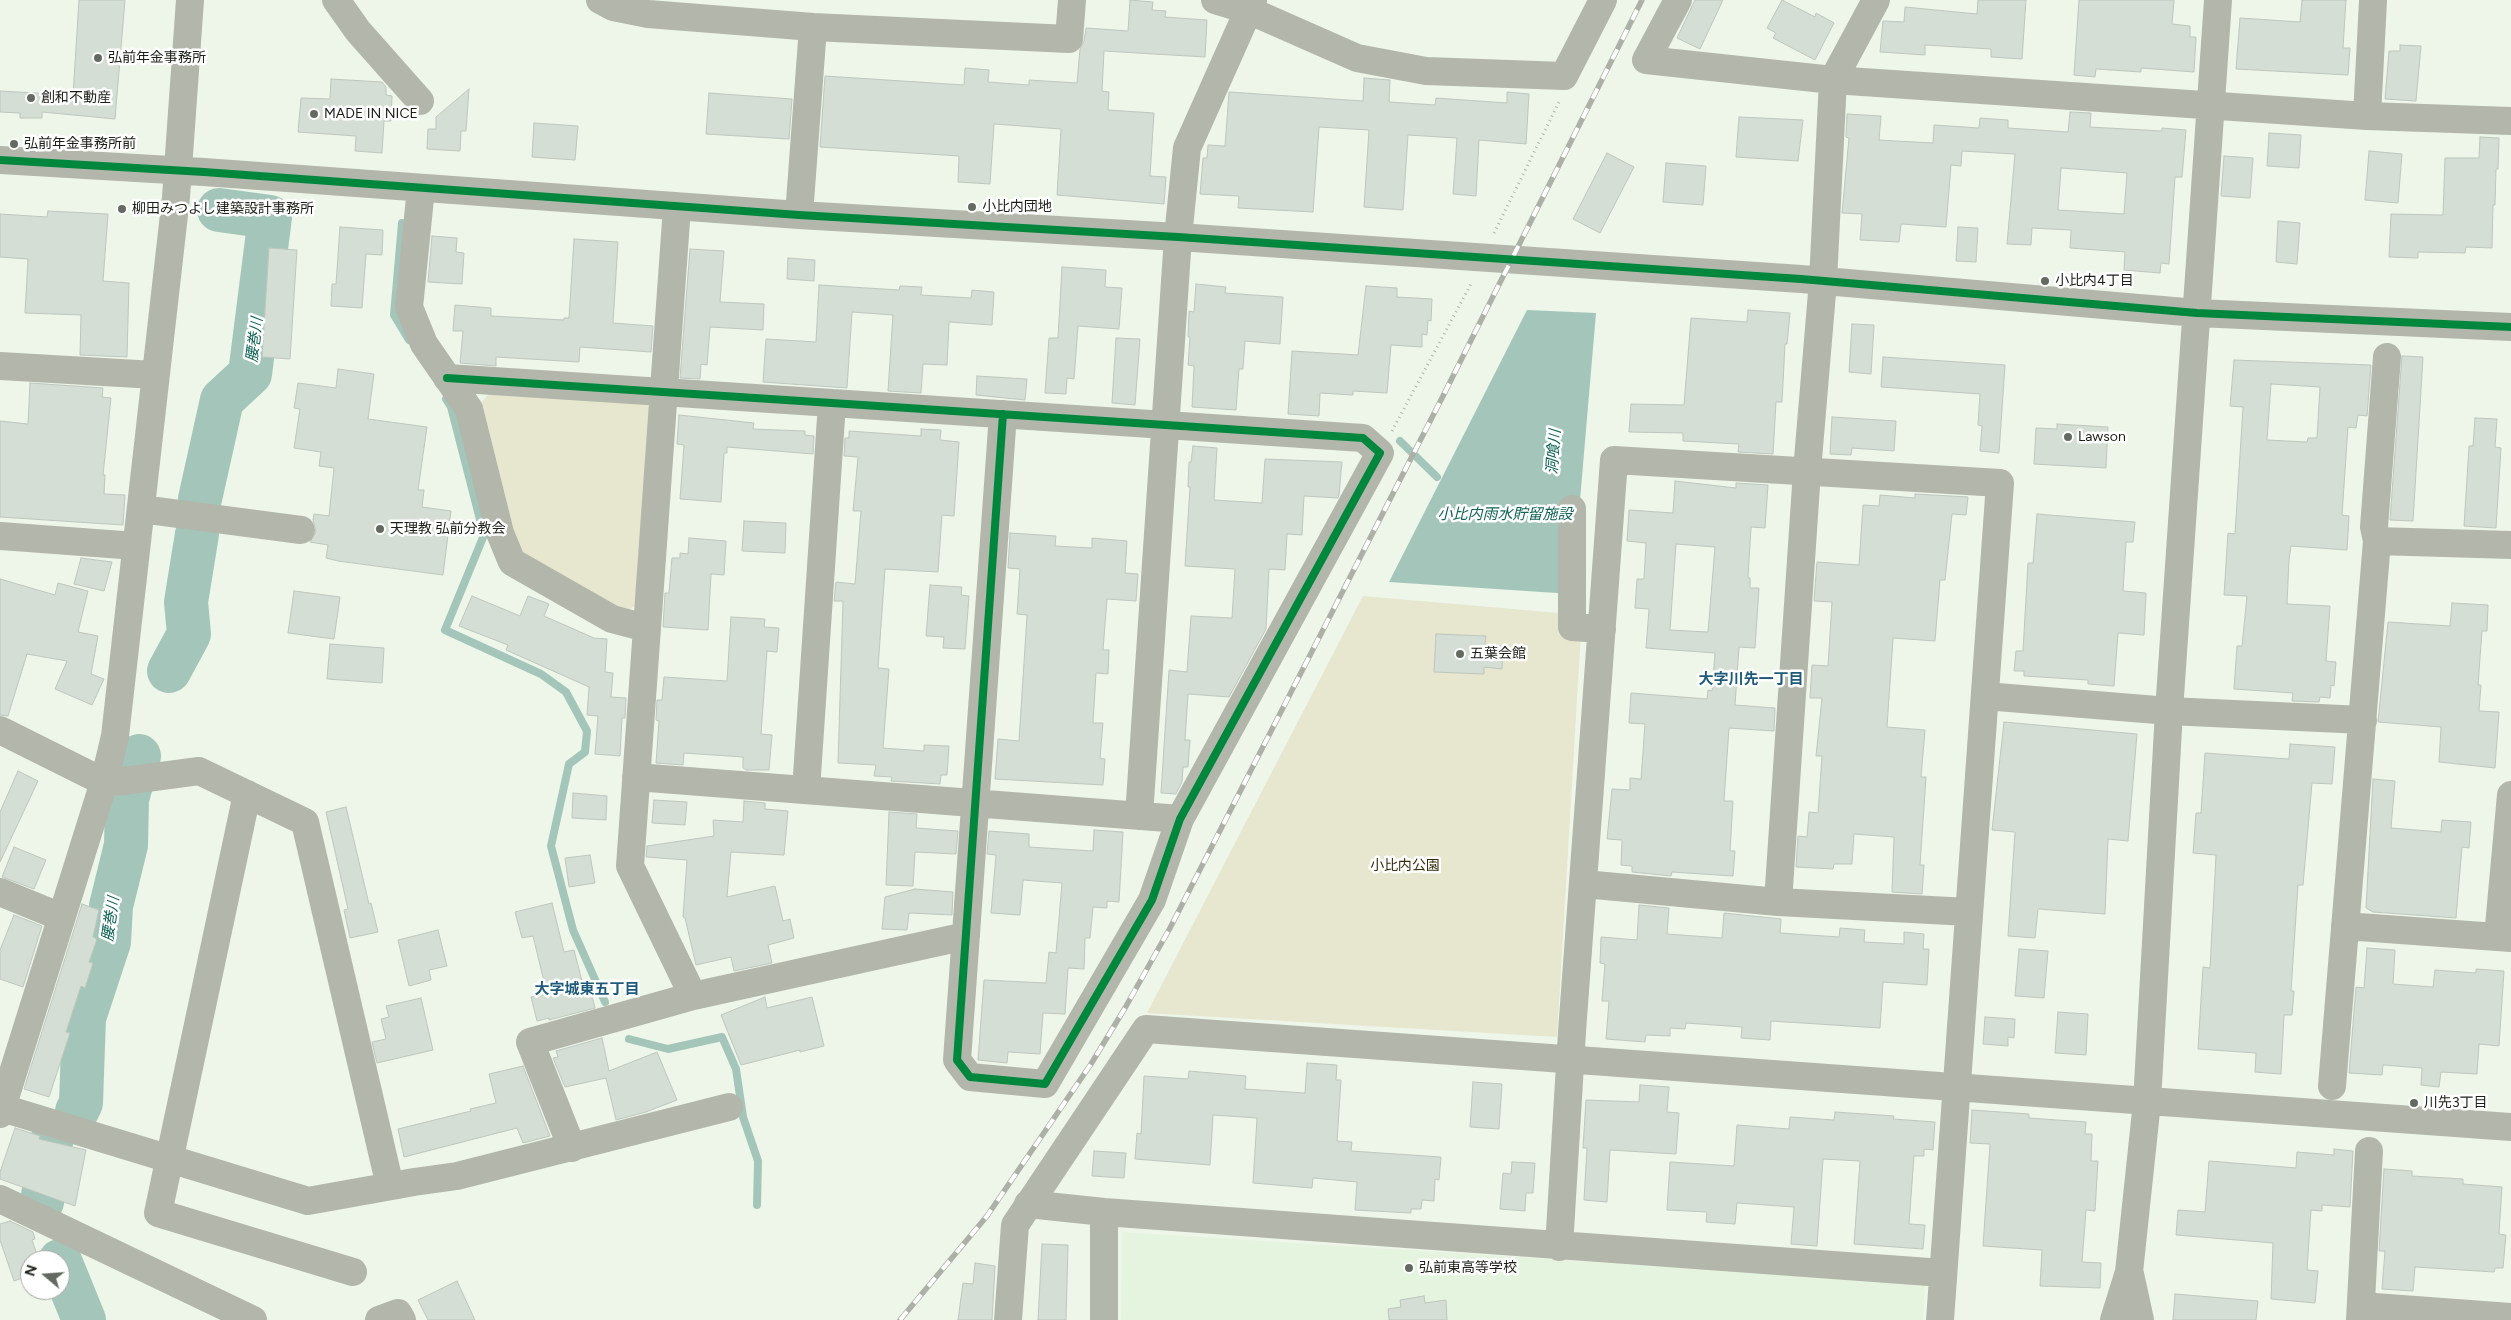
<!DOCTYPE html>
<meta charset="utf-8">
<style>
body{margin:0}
#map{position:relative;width:2511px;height:1320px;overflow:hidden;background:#eef6ea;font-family:Figtree,sans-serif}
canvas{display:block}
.north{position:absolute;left:20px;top:1250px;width:50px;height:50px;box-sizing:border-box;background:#fff;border:1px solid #a3a5a2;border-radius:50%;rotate:288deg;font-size:14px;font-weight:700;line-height:20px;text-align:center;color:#1a1f17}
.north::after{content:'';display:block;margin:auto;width:18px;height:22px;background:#646a61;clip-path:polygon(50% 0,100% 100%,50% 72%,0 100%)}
</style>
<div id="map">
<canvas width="2511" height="1320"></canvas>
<div class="north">N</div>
</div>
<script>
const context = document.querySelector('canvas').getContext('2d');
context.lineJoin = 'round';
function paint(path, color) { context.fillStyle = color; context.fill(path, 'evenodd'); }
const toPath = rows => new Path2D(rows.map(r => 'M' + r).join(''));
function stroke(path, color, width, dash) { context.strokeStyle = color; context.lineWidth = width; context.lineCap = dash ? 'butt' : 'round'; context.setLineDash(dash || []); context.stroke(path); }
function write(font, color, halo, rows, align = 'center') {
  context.font = font + ' Figtree,"Noto Sans JP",sans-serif'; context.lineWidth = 5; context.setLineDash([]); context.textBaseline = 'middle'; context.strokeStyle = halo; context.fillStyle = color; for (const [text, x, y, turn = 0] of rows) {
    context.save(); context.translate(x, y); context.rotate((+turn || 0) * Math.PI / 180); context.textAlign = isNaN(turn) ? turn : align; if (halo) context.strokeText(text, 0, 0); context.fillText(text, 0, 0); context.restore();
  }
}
const built = toPath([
 [1122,1232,1925,1283,1923,1320,1121,1320]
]);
const green = toPath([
 [492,390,645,402,652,409,638,604,625,612,519,554,478,407],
 [1363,596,1582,615,1557,1037,1147,1013]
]);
const water = toPath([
 [1527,310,1596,313,1572,594,1389,582]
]);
const stream = toPath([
 [402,223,394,315,409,340],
 [446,399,451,407,484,535,445,630,541,674,566,692,587,731,585,752,569,764,551,846,573,930,605,1002],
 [1400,441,1437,477],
 [629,1039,668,1049,722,1037,736,1069,743,1117,758,1161,757,1205]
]);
const river = toPath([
 [200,499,222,400,250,374,270,217,219,210],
 [169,671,189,634,186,602,197,534],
 [77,1111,81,1103,84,1018,109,942,111,906,126,845,127,799,139,756],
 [42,1202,51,1143],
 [60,1261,84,1320]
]);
const building = toPath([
 [79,0,125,0,115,119,42,112,42,118,20,118,20,113,0,112,0,91,73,95,79,0],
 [1130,0,1153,2,1152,10,1166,11,1165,17,1207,20,1205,57,1104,51,1102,91,1109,92,1108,110,1154,113,1150,176,1166,177,1164,204,1057,195,1061,129,994,124,990,184,958,182,959,156,820,147,825,76,964,85,965,68,989,70,988,82,1029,85,1029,80,1077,83,1080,49,1084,41,1086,28,1128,31,1130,0],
 [1695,0,1723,0,1700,49,1677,38,1695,0],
 [1782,0,1815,17,1816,13,1834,23,1815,60,1773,38,1776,33,1767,28,1782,0],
 [1978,0,2026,0,2022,59,1991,57,1991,49,1925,45,1925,55,1880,52,1883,21,1904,22,1905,7,1977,14,1978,0],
 [2079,0,2174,0,2172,24,2190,26,2190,37,2196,37,2194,72,2141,68,2141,72,2096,69,2095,77,2074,75,2079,0],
 [2302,0,2346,0,2343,48,2350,48,2348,75,2236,69,2240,18,2300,22,2302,0],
 [2400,45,2421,46,2416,101,2385,99,2389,51,2400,51,2400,45],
 [1364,78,1390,80,1389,102,1435,105,1436,98,1507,103,1507,92,1529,94,1526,144,1479,140,1476,196,1453,194,1457,138,1408,135,1403,210,1364,207,1369,130,1319,127,1313,212,1238,208,1239,196,1200,194,1203,158,1207,158,1208,145,1225,146,1229,92,1363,101,1364,78],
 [331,79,382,82,386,87,386,95,392,96,391,121,384,121,382,153,355,151,356,136,298,132,301,98,330,99,331,79],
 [469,89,466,131,461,131,460,151,427,149,428,129,436,129,436,117,469,89],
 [709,93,792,99,789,139,706,134,709,93],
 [2070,112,2091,113,2090,127,2162,131,2162,128,2186,130,2182,177,2175,177,2169,264,2161,263,2160,273,2124,270,2125,252,2070,248,2071,230,2032,228,2031,245,2007,244,2015,154,1962,151,1961,166,1951,165,1946,227,1901,224,1899,242,1860,240,1862,214,1842,213,1849,138,1846,137,1847,114,1881,116,1879,140,1933,143,1934,125,1979,128,1980,118,2008,120,2008,128,2068,132,2070,112],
 [2061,168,2127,173,2124,214,2058,210,2061,168],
 [1739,117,1803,120,1798,161,1736,157,1739,117],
 [534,123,578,126,575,160,532,157,534,123],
 [2269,133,2301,135,2299,168,2267,166,2269,133],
 [2480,137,2499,138,2498,169,2496,169,2495,205,2493,205,2492,248,2466,247,2465,253,2418,252,2418,258,2389,257,2391,214,2443,215,2445,158,2479,158,2480,137],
 [2369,151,2402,154,2398,203,2365,200,2369,151],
 [1607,153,1634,167,1600,233,1573,219,1607,153],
 [2224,156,2253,158,2250,198,2221,196,2224,156],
 [1666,163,1706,166,1703,205,1663,202,1666,163],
 [48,211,108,214,103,281,129,283,127,357,80,355,81,315,25,313,28,259,0,257,0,214,47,217,48,211],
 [2278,221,2300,223,2297,264,2276,262,2278,221],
 [340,227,383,230,382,255,366,254,362,308,331,306,332,284,336,284,340,227],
 [1958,227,1978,228,1976,262,1956,261,1958,227],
 [432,236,457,238,456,252,464,253,462,284,428,282,432,236],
 [574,239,618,242,613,323,653,326,651,352,580,347,579,362,496,357,496,366,460,363,463,331,453,331,455,305,491,308,491,316,564,320,564,318,569,318,574,239],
 [269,248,297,250,290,359,262,357,269,248],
 [690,249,724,251,720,302,764,304,763,330,710,327,707,365,701,364,700,379,680,378,690,249],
 [788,258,815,260,814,281,787,279,788,258],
 [1062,267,1106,270,1105,287,1122,288,1119,329,1078,326,1074,379,1067,378,1066,394,1045,393,1049,338,1058,338,1062,267],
 [1196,284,1226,287,1225,293,1283,297,1280,344,1245,341,1243,369,1239,369,1236,410,1192,407,1194,366,1188,365,1190,337,1188,337,1189,311,1194,312,1196,284],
 [819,285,899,290,900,286,922,287,921,295,971,298,972,290,994,292,992,325,949,322,947,365,923,364,921,393,888,391,893,315,852,312,847,388,763,382,766,339,816,342,819,285],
 [1366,286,1397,288,1397,297,1432,299,1431,321,1428,320,1427,335,1422,334,1422,347,1391,345,1387,393,1353,391,1353,395,1320,393,1319,416,1288,414,1292,351,1358,355,1366,286],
 [1748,310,1790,313,1787,344,1785,344,1782,402,1776,402,1773,454,1738,452,1739,444,1683,441,1683,433,1629,432,1631,404,1684,405,1691,318,1747,322,1748,310],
 [1852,324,1874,325,1871,374,1849,372,1852,324],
 [1116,338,1140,339,1135,405,1112,403,1116,338],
 [2402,356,2423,357,2413,521,2390,520,2402,356],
 [1883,357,2005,365,1999,453,1980,451,1982,426,1978,425,1980,394,1881,387,1883,357],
 [2234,360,2371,365,2367,416,2358,415,2356,428,2348,427,2342,515,2349,516,2347,550,2291,546,2289,560,2287,604,2330,606,2326,661,2336,662,2334,686,2331,685,2330,698,2320,697,2319,702,2292,701,2293,693,2234,689,2237,646,2242,646,2247,596,2224,595,2228,533,2235,534,2243,407,2230,406,2234,360],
 [2271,384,2320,387,2317,438,2308,438,2307,442,2267,440,2271,384],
 [338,369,374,374,368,419,427,427,418,490,424,490,422,507,451,511,443,575,338,561,326,558,328,545,310,542,316,532,313,520,314,514,329,516,334,468,319,466,321,452,294,448,300,409,294,408,298,383,336,388,338,369],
 [977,376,1027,379,1025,400,976,395,977,376],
 [30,383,103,388,102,397,111,398,103,475,105,475,104,494,125,495,123,525,0,517,0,421,28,424,30,383],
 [679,415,754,423,753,429,805,431,805,435,814,436,813,454,727,447,727,453,724,453,721,502,680,499,684,445,677,444,679,415],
 [1832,417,1896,421,1894,451,1852,448,1851,455,1830,454,1832,417],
 [2475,418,2497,419,2495,447,2501,448,2496,528,2464,526,2469,446,2473,446,2475,418],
 [2057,424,2108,427,2106,468,2034,464,2036,428,2057,429,2057,424],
 [921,429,941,430,940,440,959,442,954,516,942,515,938,572,885,569,878,668,889,669,883,748,924,751,924,745,949,746,947,775,941,775,940,784,891,781,892,777,874,776,876,765,838,763,843,601,834,601,836,582,855,584,861,511,853,511,858,457,844,456,845,438,849,438,849,431,921,436,921,429],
 [1193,446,1217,448,1214,500,1262,503,1265,459,1342,462,1339,495,1338,498,1304,496,1302,535,1287,534,1285,570,1269,569,1266,629,1229,697,1188,694,1185,740,1190,740,1188,767,1183,767,1182,782,1176,794,1161,793,1169,670,1187,672,1191,616,1232,618,1235,569,1185,566,1190,487,1188,487,1189,462,1191,462,1193,446],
 [1675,481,1736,488,1736,483,1768,485,1765,528,1751,527,1748,578,1750,578,1750,588,1759,588,1755,648,1739,647,1735,705,1775,708,1774,731,1729,728,1724,801,1733,801,1730,851,1735,851,1733,876,1672,872,1671,876,1632,872,1632,866,1621,865,1622,840,1607,839,1612,789,1630,790,1630,778,1641,779,1645,724,1629,723,1631,693,1707,699,1708,690,1712,691,1715,653,1646,648,1649,609,1635,608,1637,579,1644,579,1646,543,1627,541,1629,510,1673,513,1675,481],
 [1676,544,1715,547,1708,632,1670,630,1676,544],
 [1915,494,1968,497,1966,515,1952,514,1945,580,1940,580,1935,641,1893,638,1887,727,1925,730,1921,777,1926,777,1920,865,1924,865,1922,894,1892,892,1894,837,1854,834,1852,864,1834,864,1833,869,1796,867,1798,836,1807,837,1809,812,1818,813,1822,756,1816,756,1822,698,1810,698,1812,665,1828,666,1832,602,1814,601,1817,562,1859,565,1863,505,1879,506,1880,495,1915,498,1915,494],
 [2037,514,2135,522,2133,542,2126,542,2123,591,2146,593,2144,635,2118,633,2114,686,2088,684,2088,680,2024,676,2024,671,2014,671,2016,651,2023,651,2028,563,2033,563,2037,514],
 [744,521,786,523,785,553,742,551,744,521],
 [1010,533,1056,536,1055,546,1092,548,1092,538,1127,541,1125,573,1138,574,1136,601,1107,599,1103,650,1109,650,1108,674,1096,673,1093,723,1103,723,1100,758,1105,759,1103,785,995,779,998,739,1019,741,1027,615,1017,614,1020,569,1008,568,1010,533],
 [689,538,726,541,724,575,711,574,708,630,663,627,665,593,669,593,672,558,680,558,680,553,688,554,689,538],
 [81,558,112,562,104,591,74,584,81,558],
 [0,579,55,595,58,583,88,591,78,632,98,636,91,674,104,679,92,705,55,689,67,661,27,654,8,716,0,715,0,579],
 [930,585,962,587,961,595,969,596,965,649,943,648,944,637,926,636,930,585],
 [294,591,340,597,334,639,288,633,294,591],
 [472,596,520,616,528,596,549,604,544,616,594,638,607,639,605,672,613,673,611,697,626,698,625,718,622,718,620,756,595,754,598,716,587,715,589,687,506,650,508,645,459,626,472,596],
 [2452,603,2488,605,2487,631,2482,631,2478,685,2481,685,2479,711,2499,712,2495,768,2439,762,2441,727,2378,722,2388,622,2450,626,2452,603],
 [731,617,765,619,764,627,779,628,777,652,767,651,761,734,772,735,769,770,746,770,743,768,743,757,684,753,683,765,656,763,659,721,656,720,657,700,662,700,664,677,727,681,731,617],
 [1436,634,1486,636,1485,645,1503,646,1502,669,1484,667,1484,674,1434,672,1436,634],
 [330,644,384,648,382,683,327,679,330,644],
 [2004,722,2137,734,2128,841,2108,839,2105,914,2038,909,2035,938,2008,936,2015,832,1992,830,2004,722],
 [2290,744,2335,747,2332,784,2312,783,2303,885,2298,885,2291,991,2294,991,2292,1015,2284,1015,2281,1074,2255,1072,2256,1053,2198,1049,2203,967,2210,968,2216,855,2193,853,2196,813,2201,813,2205,753,2289,759,2290,744],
 [18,771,38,781,0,862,0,812,18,771],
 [2373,779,2395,781,2391,828,2441,832,2442,820,2471,822,2469,848,2462,847,2456,918,2373,912,2366,908,2373,779],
 [573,793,607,796,606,820,572,818,573,793],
 [654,800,687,802,685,825,652,823,654,800],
 [744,801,765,803,765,809,788,811,784,855,731,852,727,897,775,886,783,921,790,919,794,938,768,945,772,963,734,971,731,957,696,965,685,918,683,917,687,860,646,857,647,846,714,836,713,820,743,822,744,801],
 [346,807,369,904,371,903,378,932,350,938,344,910,348,909,326,812,346,807],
 [889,812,917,814,916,828,958,831,956,854,915,852,913,886,886,885,889,812],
 [1094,830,1123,832,1119,902,1107,901,1107,908,1093,907,1090,938,1085,938,1084,969,1068,968,1065,1014,1043,1013,1040,1054,1008,1052,1007,1063,978,1060,984,980,1046,983,1049,952,1056,953,1062,883,1023,880,1020,915,991,913,996,855,987,854,989,831,1029,834,1029,847,1093,851,1094,830],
 [14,847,46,860,34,889,2,877,14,847],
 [590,855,595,883,569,887,565,858,590,855],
 [915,889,953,892,952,915,909,913,907,930,882,929,885,897,915,889],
 [552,903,564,952,574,950,583,985,589,983,595,1008,549,1020,549,1018,537,1021,531,997,547,994,533,936,522,938,515,912,552,903],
 [82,904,99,910,93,937,97,939,89,962,93,963,85,988,81,986,66,1032,70,1033,49,1097,24,1089,82,904],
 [1639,905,1669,908,1667,934,1722,938,1724,913,1781,919,1780,933,1839,937,1840,928,1865,930,1864,942,1904,944,1904,932,1924,934,1923,949,1929,949,1927,985,1883,982,1880,1028,1771,1021,1770,1040,1741,1038,1742,1027,1686,1023,1685,1029,1670,1028,1670,1036,1646,1035,1645,1042,1606,1039,1609,1001,1602,1001,1605,964,1600,963,1601,937,1637,940,1639,905],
 [14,915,42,926,23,987,0,979,0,950,14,915],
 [438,930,447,966,429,970,431,980,409,986,398,940,438,930],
 [2367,948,2395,950,2393,984,2433,987,2435,970,2476,973,2476,969,2504,971,2499,1046,2479,1044,2477,1074,2441,1072,2439,1087,2421,1085,2422,1068,2383,1065,2382,1075,2349,1073,2356,987,2364,988,2367,948],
 [2019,949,2048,951,2044,998,2015,996,2019,949],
 [765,997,767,1008,812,997,824,1046,800,1052,800,1050,741,1065,721,1015,765,997],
 [421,998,433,1050,377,1063,372,1042,386,1039,381,1019,389,1017,386,1006,421,998],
 [2058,1012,2088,1014,2086,1055,2055,1053,2058,1012],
 [1985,1017,2015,1019,2014,1038,2008,1037,2008,1046,1983,1044,1985,1017],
 [602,1038,609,1071,657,1052,677,1100,646,1112,616,1120,606,1078,565,1087,553,1058,558,1057,556,1051,602,1038],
 [1307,1063,1337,1065,1336,1080,1341,1080,1337,1141,1352,1142,1351,1151,1441,1157,1439,1180,1435,1179,1434,1201,1422,1200,1421,1209,1411,1209,1411,1213,1355,1210,1357,1182,1313,1178,1312,1188,1253,1183,1257,1118,1213,1115,1210,1165,1135,1159,1137,1133,1141,1134,1144,1076,1188,1079,1189,1071,1246,1076,1245,1089,1305,1093,1307,1063],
 [523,1066,550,1136,523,1143,517,1128,404,1157,398,1129,471,1111,470,1109,496,1103,489,1074,523,1066],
 [1473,1082,1502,1084,1499,1129,1470,1127,1473,1082],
 [1640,1085,1669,1087,1667,1112,1679,1113,1676,1154,1610,1150,1607,1202,1584,1200,1587,1148,1583,1148,1586,1100,1639,1102,1640,1085],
 [1972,1110,2029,1114,2029,1118,2086,1122,2085,1134,2092,1134,2091,1161,2098,1161,2095,1211,2086,1210,2082,1262,2101,1263,2100,1288,2040,1286,2042,1250,1983,1246,1990,1144,1970,1143,1972,1110],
 [1835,1112,1894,1116,1893,1119,1935,1122,1933,1150,1924,1149,1924,1156,1914,1156,1909,1224,1925,1225,1923,1249,1854,1244,1860,1161,1823,1159,1817,1246,1791,1244,1794,1207,1737,1203,1735,1224,1706,1222,1707,1212,1667,1210,1670,1162,1734,1166,1737,1125,1789,1129,1790,1117,1834,1120,1835,1112],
 [15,1128,40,1136,39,1139,86,1150,75,1206,0,1179,0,1172,15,1128],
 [2334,1149,2353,1151,2350,1207,2322,1205,2322,1211,2311,1210,2307,1270,2318,1271,2315,1303,2271,1299,2273,1243,2176,1235,2178,1210,2205,1212,2209,1161,2296,1168,2297,1152,2334,1155,2334,1149],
 [1094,1151,1126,1153,1124,1178,1092,1176,1094,1151],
 [1512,1162,1535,1163,1533,1193,1526,1193,1525,1211,1500,1209,1503,1173,1511,1174,1512,1162],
 [2384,1169,2412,1171,2412,1176,2463,1179,2463,1184,2502,1187,2499,1234,2506,1235,2503,1268,2495,1268,2494,1272,2415,1267,2413,1291,2382,1289,2385,1251,2379,1251,2384,1169],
 [10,1221,33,1232,35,1239,32,1240,39,1260,30,1260,30,1275,14,1281,0,1240,0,1224,10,1221],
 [1042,1244,1068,1245,1066,1320,1038,1320,1042,1244],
 [975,1263,995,1266,992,1320,958,1320,963,1283,973,1284,975,1263],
 [457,1281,475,1320,428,1320,418,1300,457,1281],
 [2175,1294,2258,1301,2256,1320,2173,1320,2175,1294],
 [1424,1296,1425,1303,1446,1300,1447,1320,1389,1320,1388,1309,1401,1307,1400,1300,1424,1296]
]);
const path = toPath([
 [1494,233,1560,100],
 [1392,431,1472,282]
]);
const minor = toPath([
 [336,0,358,31,420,101],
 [600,0,613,7,648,14,813,27,1069,39,1072,0],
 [1215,0,1248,10,1357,58,1426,71,1564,76,1603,0],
 [1678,0,1646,60,1833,80,2367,116,2511,121],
 [2367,116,2373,1],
 [0,160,204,172,799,215,1178,237,1801,279,2197,313,2511,327],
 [421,188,409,307,424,344,469,409,500,533,512,562,612,619,646,628],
 [677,207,630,866,693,996],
 [799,215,813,27],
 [0,366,155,375],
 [447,378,832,403,1363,438,1380,453,1180,819,1152,900,1045,1084,970,1077,957,1060,1003,414],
 [141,509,301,530],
 [1572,509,1572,627,1602,629],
 [0,536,136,546],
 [2377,541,2374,527,2387,357],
 [1985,696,2169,711,2363,720],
 [0,730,104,782,124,781,199,771,305,822,390,1186],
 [636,777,1180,819],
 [806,790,832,403],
 [247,794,158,1213,353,1272],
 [1139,816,1178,237,1187,148,1253,0],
 [1584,884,1778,902,1969,912],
 [0,892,61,917],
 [1778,902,1807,471,1823,281,1833,80,1876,0],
 [2345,926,2511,938],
 [2498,937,2511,795],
 [2332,1086,2377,541,2511,545],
 [2,1108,308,1201,414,1182,457,1176,729,1107],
 [0,1114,104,782,115,736,176,197,190,0],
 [572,1148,530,1042,693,996,966,936],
 [0,1199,253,1320],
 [1028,1204,1104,1212,1943,1273],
 [1104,1212,1104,1320],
 [1559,1247,1572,1032,1614,460,2000,483,1940,1320],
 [2130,1274,2140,1320],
 [2361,1306,2511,1317],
 [379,1320,398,1313,402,1320],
 [1008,1320,1015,1225,1146,1029,2511,1127],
 [2114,1320,2129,1272,2147,1102,2169,711,2218,0],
 [2360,1320,2369,1151]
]);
const rail = toPath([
 [900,1320,987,1216,1091,1064,1125,1008,1170,928,1443,396,1642,0]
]);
const cycleway = toPath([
 [0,160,204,172,799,215,1178,237,1801,279,2197,313,2511,327],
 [447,378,832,403,1363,438,1380,453,1180,819,1152,900,1045,1084,970,1077,957,1060,1003,414]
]);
const markers = [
 [98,58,5,"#646a61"],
 [31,98,5,"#646a61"],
 [314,114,5,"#646a61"],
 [14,144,5,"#646a61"],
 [972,207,5,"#646a61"],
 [122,209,5,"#646a61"],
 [2045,281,5,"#646a61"],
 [2068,437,5,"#646a61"],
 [380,529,5,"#646a61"],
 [1460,654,5,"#646a61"],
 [2414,1103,5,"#646a61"],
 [1409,1268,5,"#646a61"]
];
const poiNames = [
 ["弘前年金事務所",108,58],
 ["創和不動産",41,98],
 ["MADE IN NICE",324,114],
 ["弘前年金事務所前",24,144],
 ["小比内団地",982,207],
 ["柳田みつよし建築設計事務所",132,209],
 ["小比内4丁目",2055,281],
 ["Lawson",2078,437],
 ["天理教 弘前分教会",390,529],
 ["五葉会館",1470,654],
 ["川先3丁目",2424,1103],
 ["弘前東高等学校",1419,1268]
];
const parkNames = [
 ["小比内公園",1405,866]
];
const waterNames = [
 ["腰巻川",255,340,-83],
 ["洞喰川",1554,452,-86],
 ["小比内雨水貯留施設",1505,515],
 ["腰巻川",111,919,-82]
];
const neighbourhoodNames = [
 ["大字川先一丁目",1751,680],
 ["大字城東五丁目",587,990]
];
paint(built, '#e5f4de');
paint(green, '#e7e6cf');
paint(water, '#a4c6ba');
stroke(stream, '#a4c6ba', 8);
stroke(river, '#a4c6ba', 44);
paint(building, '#d4ded4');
stroke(building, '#bec6bd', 1);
stroke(path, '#b2b5ab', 3, [1, 4]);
stroke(minor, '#b3b6aa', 28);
stroke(rail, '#adb0a7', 5.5);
stroke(rail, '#fff', 4, [11]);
stroke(cycleway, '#00873e', 8);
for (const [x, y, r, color] of markers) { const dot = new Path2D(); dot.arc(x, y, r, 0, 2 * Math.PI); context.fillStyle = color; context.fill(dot); stroke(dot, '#fff', 2); }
write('14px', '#1a1f17', '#fff', poiNames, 'left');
write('14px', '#342c0d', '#fff', parkNames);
write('italic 15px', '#0f6454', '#fff', waterNames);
write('bold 15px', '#1e5b7a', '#fff', neighbourhoodNames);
</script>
